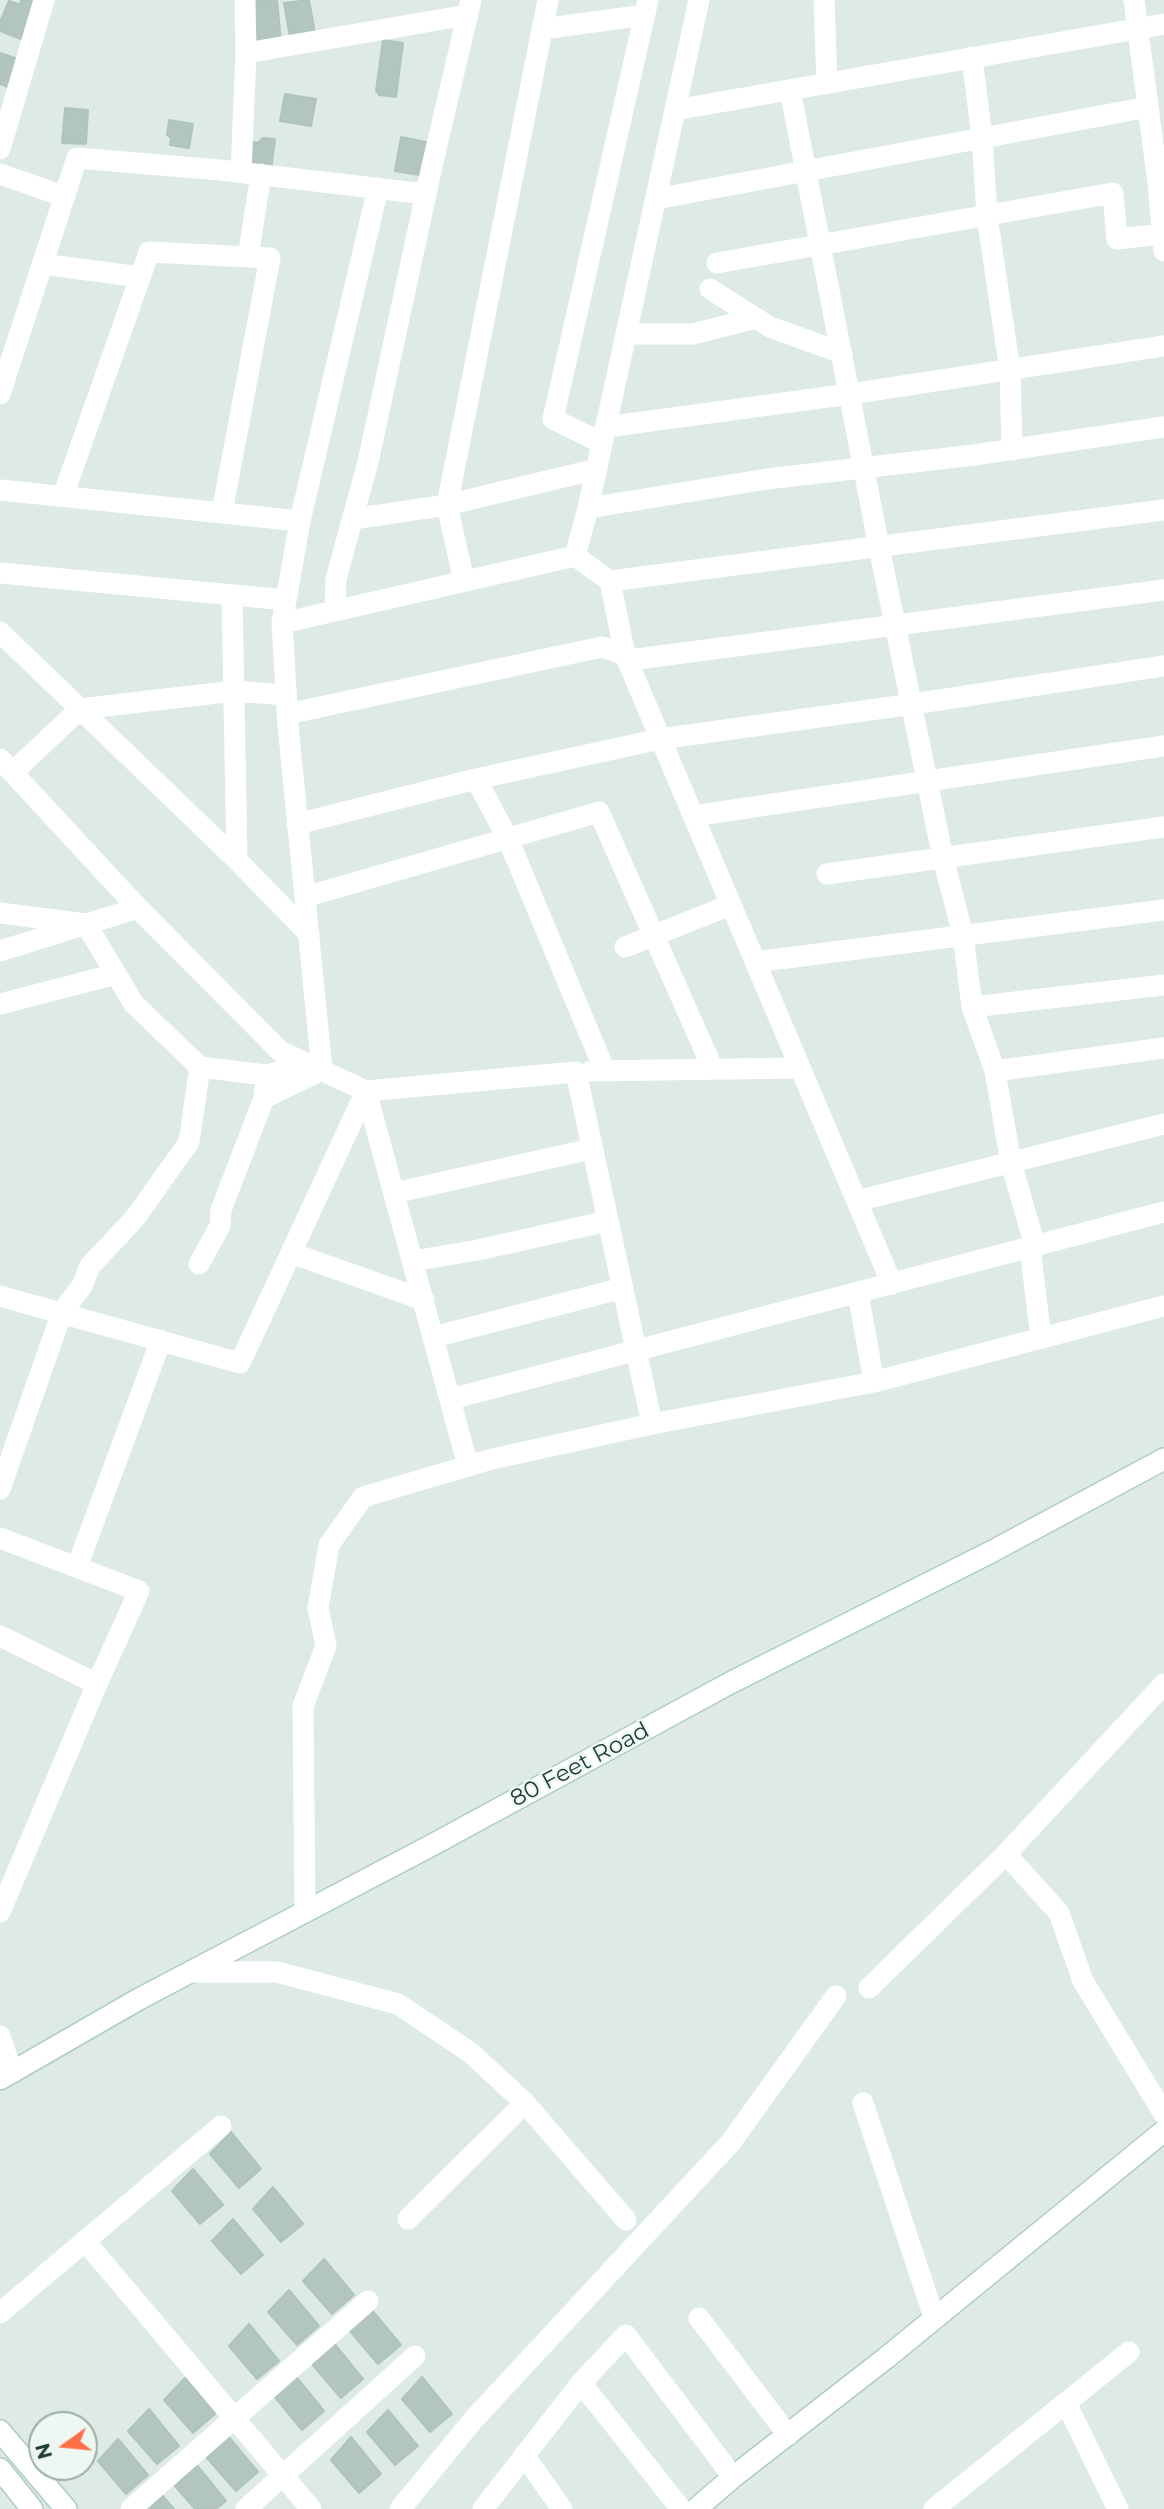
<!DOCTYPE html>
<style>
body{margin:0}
#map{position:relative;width:1164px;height:2509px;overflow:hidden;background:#ddebe4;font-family:Montserrat,sans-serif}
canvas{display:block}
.north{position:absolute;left:28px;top:2411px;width:70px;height:70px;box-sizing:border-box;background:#eef7f2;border:2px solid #9aaca6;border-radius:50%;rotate:255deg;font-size:19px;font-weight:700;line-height:28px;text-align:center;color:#1d3c33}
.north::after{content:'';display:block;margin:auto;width:24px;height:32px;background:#ff6e47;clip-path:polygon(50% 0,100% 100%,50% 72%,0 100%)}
</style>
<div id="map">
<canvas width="1164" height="2509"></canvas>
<div class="north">N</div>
</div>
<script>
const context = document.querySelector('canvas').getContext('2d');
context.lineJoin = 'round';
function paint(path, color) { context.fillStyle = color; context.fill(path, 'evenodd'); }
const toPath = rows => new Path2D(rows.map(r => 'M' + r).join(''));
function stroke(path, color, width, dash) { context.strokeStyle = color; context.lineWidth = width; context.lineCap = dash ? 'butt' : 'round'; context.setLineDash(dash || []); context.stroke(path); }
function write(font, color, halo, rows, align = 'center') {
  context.font = font + ' Montserrat,sans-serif'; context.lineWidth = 5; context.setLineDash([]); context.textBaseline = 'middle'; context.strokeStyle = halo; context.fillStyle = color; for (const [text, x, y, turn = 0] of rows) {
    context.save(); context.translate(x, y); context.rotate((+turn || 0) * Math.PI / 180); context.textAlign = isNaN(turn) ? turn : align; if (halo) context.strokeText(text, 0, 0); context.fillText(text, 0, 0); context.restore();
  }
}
const building = toPath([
 [21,0,37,0,26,41,0,31,0,22,9,1,20,5,21,0],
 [252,0,277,0,281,42,254,45,252,0],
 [309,0,315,33,290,37,284,3,309,0],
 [383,40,403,43,396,97,379,95,376,91,383,40],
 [0,53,18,59,10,88,0,84,0,53],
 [285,94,316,99,311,126,280,121,285,94],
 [65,108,88,110,86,144,62,143,65,108],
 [169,120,193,124,189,148,170,145,171,138,167,135,169,120],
 [401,137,426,142,420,175,395,171,401,137],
 [263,138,275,139,271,171,244,167,248,141,258,143,263,138],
 [231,2132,261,2169,239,2188,210,2154,231,2132],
 [193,2169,223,2205,200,2224,172,2191,193,2169],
 [273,2187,303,2224,281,2242,253,2209,273,2187],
 [233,2219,263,2255,241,2274,212,2241,233,2219],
 [324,2259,354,2295,332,2314,303,2281,324,2259],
 [289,2290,319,2326,297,2345,268,2312,289,2290],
 [371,2309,401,2345,378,2364,350,2331,371,2309],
 [249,2324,279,2361,257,2379,229,2346,249,2324],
 [333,2342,363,2379,341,2398,312,2364,333,2342],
 [294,2374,324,2411,302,2430,274,2396,294,2374],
 [422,2377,452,2414,430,2432,402,2399,422,2377],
 [185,2378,215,2414,193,2433,164,2400,185,2378],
 [149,2409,179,2446,157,2464,128,2431,149,2409],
 [388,2410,418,2446,395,2465,367,2432,388,2410],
 [228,2436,258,2472,236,2491,207,2458,228,2436],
 [351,2437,381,2474,359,2493,331,2460,351,2437],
 [118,2439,148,2475,126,2494,98,2461,118,2439],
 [196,2464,226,2501,216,2509,195,2509,175,2486,196,2464],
 [161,2494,174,2509,147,2509,161,2494]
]);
const street = toPath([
 [245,0,246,53,467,15],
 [824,0,827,83],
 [1134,0,1158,183,1164,251],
 [542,29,645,15],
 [972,57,982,138,987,216,1010,370,1012,450],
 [790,90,879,547,943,858,963,935,972,1007,995,1071,1011,1163,1035,1246,1030,1248,1041,1338],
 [675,110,1164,24],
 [0,149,44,0],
 [241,172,246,53],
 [0,174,63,196],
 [656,199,1148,107],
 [248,257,261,174],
 [717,263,1113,193,1117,239,1164,234],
 [42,264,140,277],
 [710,289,770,327,842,353],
 [626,334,693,334,756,318],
 [0,394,77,158,220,170,426,194],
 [606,427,850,394,1164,346],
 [602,443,553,419,648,0],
 [0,490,300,521],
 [63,496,149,252,270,258,222,512],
 [588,508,699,0],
 [353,519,447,505,597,469],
 [575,556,610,581,625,655,892,1284],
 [0,573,286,600],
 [464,581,447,505,548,0],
 [610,581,1164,510],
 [232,595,237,860],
 [335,610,336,579,368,462,432,166,471,0],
 [282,623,575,556,588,508,767,479,974,455,1164,427],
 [0,632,237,860,309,934],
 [287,714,602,647,637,659,1164,590],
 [0,759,138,908,280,1051,366,1091,240,1363,0,1296],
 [13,772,80,709,234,691,286,695],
 [476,779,508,839,605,1071],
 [693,816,1164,746],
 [297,824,476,779,660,739,913,704,1164,666],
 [827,874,1164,827],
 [305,897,599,812,713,1069],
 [0,913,86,924,134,1004,200,1067,266,1075,306,1064],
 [625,947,730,905],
 [0,951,138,908],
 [755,962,1164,910],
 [0,1004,116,974],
 [972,1007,1164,985],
 [591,1071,799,1068],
 [995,1071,1164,1048],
 [264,1098,322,1070,288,725,282,623,300,521,378,188],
 [394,1193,591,1149],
 [857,1201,1164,1124],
 [291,1253,424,1300],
 [413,1261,478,1250,608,1221],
 [199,1264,220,1226,221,1210,264,1098,265,1087],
 [858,1293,874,1382],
 [434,1337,623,1288],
 [451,1399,1164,1212],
 [468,1466,366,1091,576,1072,652,1424],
 [0,1489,62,1312,82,1286,90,1266,135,1218,189,1142,200,1067],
 [0,1538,139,1591,97,1684,0,1912],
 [77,1567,161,1340],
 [0,1636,97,1684],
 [1006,1854,1059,1913,1083,1981,1164,2114],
 [305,1912,303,1706,326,1646,318,1608,329,1545,363,1497,492,1459,652,1424,874,1382,1164,1306],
 [191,1972,277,1972,398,2004,471,2053,525,2103,626,2220],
 [869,1988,1006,1854,1164,1684],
 [0,2036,12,2072],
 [863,2103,934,2317],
 [408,2219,525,2103],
 [85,2241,311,2509],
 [0,2313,221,2126],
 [699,2318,788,2435],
 [581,2383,681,2509],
 [1066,2403,1118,2509],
 [524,2455,562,2509],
 [131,2509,368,2301],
 [246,2509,415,2356],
 [400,2509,474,2419,731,2142,836,1996],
 [483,2509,581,2383,626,2335,733,2477],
 [934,2509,1129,2352]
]);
const secondary = toPath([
 [0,2079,139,1999,434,1844,730,1683,991,1552,1164,1459],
 [0,2431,66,2509],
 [0,2469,32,2509],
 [696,2509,733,2477,886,2358,1164,2131]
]);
const streetNames = [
 ["80 Feet Road",580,1765,-28]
];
paint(building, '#b2c6bd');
stroke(building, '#afc5bb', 2);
stroke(secondary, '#afccc0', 24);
stroke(street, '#fff', 21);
stroke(secondary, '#fff', 21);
write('23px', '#1d3c33', '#eef7f2', streetNames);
</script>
